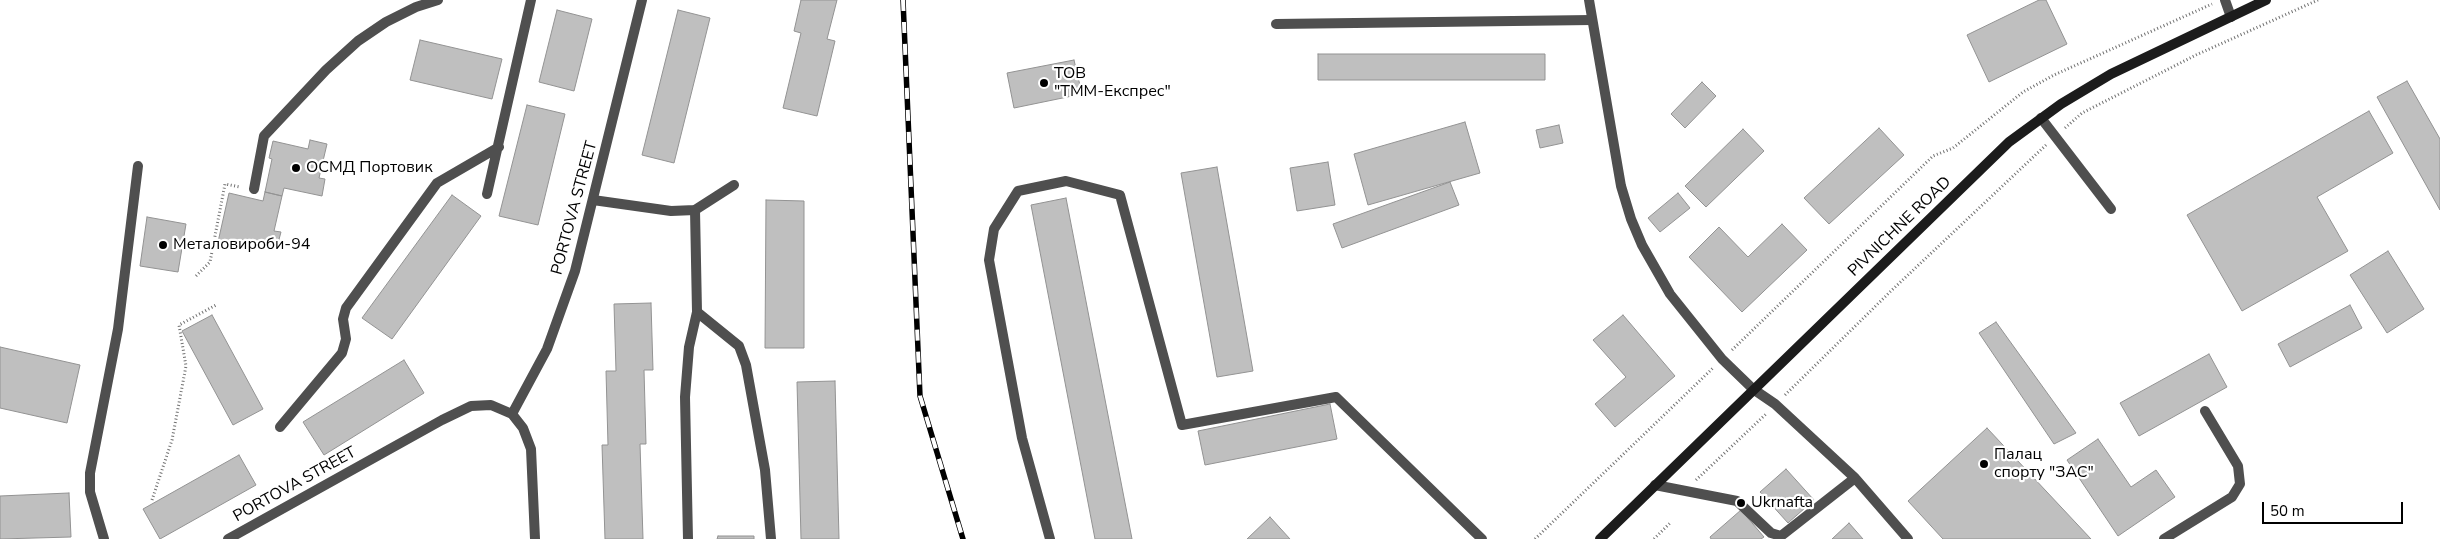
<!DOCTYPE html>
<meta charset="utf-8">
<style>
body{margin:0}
#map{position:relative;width:2440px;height:539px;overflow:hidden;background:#fff;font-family:"Nunito Sans",sans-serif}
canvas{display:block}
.scale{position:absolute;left:2262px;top:502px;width:141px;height:22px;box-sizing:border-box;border:2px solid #000;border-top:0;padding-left:6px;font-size:15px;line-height:18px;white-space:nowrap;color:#000;-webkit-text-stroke:4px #fff;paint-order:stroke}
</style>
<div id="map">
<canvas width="2440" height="539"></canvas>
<div class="scale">50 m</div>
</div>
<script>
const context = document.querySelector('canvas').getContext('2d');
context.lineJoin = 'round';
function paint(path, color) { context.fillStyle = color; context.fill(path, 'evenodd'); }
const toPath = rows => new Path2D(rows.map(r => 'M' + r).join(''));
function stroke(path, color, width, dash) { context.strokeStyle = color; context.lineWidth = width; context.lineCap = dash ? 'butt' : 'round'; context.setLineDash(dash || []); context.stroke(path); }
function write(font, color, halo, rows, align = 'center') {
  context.font = font + ' "Nunito Sans",sans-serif'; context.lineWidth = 4.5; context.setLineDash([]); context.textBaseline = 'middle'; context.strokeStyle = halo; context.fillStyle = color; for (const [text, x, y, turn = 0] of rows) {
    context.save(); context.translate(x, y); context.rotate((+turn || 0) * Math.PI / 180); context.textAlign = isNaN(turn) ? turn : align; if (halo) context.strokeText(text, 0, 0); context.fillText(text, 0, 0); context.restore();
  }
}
const building = toPath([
 [801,0,837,0,827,39,835,41,817,116,783,108,801,33,794,31,801,0],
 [2039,0,2046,0,2067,44,1989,82,1967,35,2039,0],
 [557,10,592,19,574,91,539,82,557,10],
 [678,10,710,18,674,163,642,155,678,10],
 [420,40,502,59,492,99,410,80,420,40],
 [1318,54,1545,54,1545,80,1318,80,1318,54],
 [1074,60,1082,94,1014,108,1007,73,1074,60],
 [2407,81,2440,139,2440,210,2377,97,2407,81],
 [1702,82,1716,96,1685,128,1671,114,1702,82],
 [527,105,565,114,538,225,499,216,527,105],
 [2369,111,2393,153,2317,197,2348,251,2242,311,2187,215,2369,111],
 [1465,122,1480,173,1368,205,1354,154,1465,122],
 [1559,125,1563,143,1540,148,1536,130,1559,125],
 [1879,128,1904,155,1829,224,1804,198,1879,128],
 [1743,129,1764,151,1706,207,1685,186,1743,129],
 [310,140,327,144,319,178,325,179,322,196,284,188,282,196,265,192,272,159,269,158,273,141,308,149,310,140],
 [1328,162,1335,205,1297,211,1290,168,1328,162],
 [1217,167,1253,371,1217,377,1181,173,1217,167],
 [1450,182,1459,205,1342,248,1333,224,1450,182],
 [265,192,282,196,274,231,281,232,277,247,239,239,237,247,218,242,229,193,263,201,265,192],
 [1678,193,1690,208,1660,232,1648,218,1678,193],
 [452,195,481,216,392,339,362,318,452,195],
 [1066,198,1132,539,1095,539,1031,205,1066,198],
 [766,200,804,201,804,348,765,348,766,200],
 [147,217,186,224,178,272,140,266,147,217],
 [1782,224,1807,250,1742,312,1689,257,1719,227,1748,257,1782,224],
 [2388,251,2424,309,2387,333,2350,275,2388,251],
 [651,303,653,370,644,370,646,444,640,444,643,539,605,539,602,445,608,445,606,371,616,371,614,304,651,303],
 [2350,305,2362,328,2290,367,2278,344,2350,305],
 [212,315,263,409,233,425,182,331,212,315],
 [1623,315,1675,376,1615,427,1595,404,1626,377,1593,340,1623,315],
 [1996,322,2076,433,2054,444,1979,333,1996,322],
 [0,347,80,365,67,423,0,408,0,347],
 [2209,354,2227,387,2139,436,2120,403,2209,354],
 [404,360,424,393,324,455,303,422,404,360],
 [835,381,839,539,801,539,797,382,835,381],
 [1330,404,1337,439,1205,465,1198,431,1330,404],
 [1987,428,2091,539,1943,539,1908,501,1987,428],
 [2098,439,2131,487,2156,470,2175,497,2118,536,2067,460,2098,439],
 [239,455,256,485,160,539,143,509,239,455],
 [1786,469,1814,500,1788,523,1760,492,1786,469],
 [69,493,71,537,0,539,0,496,69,493],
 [1741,510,1764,537,1761,539,1711,539,1710,537,1741,510],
 [1270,517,1290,539,1247,539,1270,517],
 [1849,523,1863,539,1832,539,1849,523],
 [718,536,754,536,754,539,717,539,718,536]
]);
const path = toPath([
 [2065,128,2082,113,2196,55,2318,0],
 [196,276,210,262,225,184,240,187],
 [1732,350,1933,156,1953,148,2023,92,2054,75,2212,4],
 [1785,395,1892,290,2046,145],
 [1696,480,1766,414],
 [152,500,172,440,186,366,179,325,216,305],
 [1535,539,1713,368],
 [1654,539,1671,522]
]);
const service = toPath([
 [2225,0,2231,17],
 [1276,24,1592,20],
 [2041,118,2111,209],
 [487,194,531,0],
 [593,200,671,211,695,210,734,185],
 [1753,389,1775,404,1855,478,1908,539],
 [280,427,342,353,346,339,343,319,346,308,437,183,499,147],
 [1655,485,1737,501,1771,533,1781,536,1855,478],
 [104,539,90,492,90,473,118,329,138,166],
 [1050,539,1022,438,989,260,994,229,1018,191,1066,181,1120,195,1182,425,1336,397,1482,539],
 [2164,539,2232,497,2240,484,2238,466,2205,411]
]);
const minor = toPath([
 [1589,0,1621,186,1631,219,1642,245,1670,294,1722,359,1753,389],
 [254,189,264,136,326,70,358,41,386,22,416,7,438,0],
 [697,312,739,346,746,365,765,470,771,539],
 [512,414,547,349,575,271,642,0],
 [228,539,442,420,471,406,491,405,512,414,523,428,531,449,535,539],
 [688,539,685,397,689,347,697,312,695,210]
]);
const secondary = toPath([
 [1600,539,2009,142,2061,104,2111,74,2266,0]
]);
const rail = toPath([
 [903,0,920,396,963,539]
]);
const markers = [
 [1044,83,5,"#000"],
 [296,168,5,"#000"],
 [163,245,5,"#000"],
 [1984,464,5,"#000"],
 [1741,503,5,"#000"]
];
const poiNames = [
 ["ТОВ",1054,74],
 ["\"ТММ-Експрес\"",1054,92],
 ["ОСМД Портовик",306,168],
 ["Металовироби-94",173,245],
 ["Палац",1994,455],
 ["спорту \"ЗАС\"",1994,473],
 ["Ukrnafta",1751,503]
];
const streetNames = [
 ["PORTOVA STREET",575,208,-75],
 ["PIVNICHNE ROAD",1900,227,-44],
 ["PORTOVA STREET",295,485,-29]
];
paint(building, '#bfbfbf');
stroke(building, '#939393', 1);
stroke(path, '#717171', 3, [1, 2.5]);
stroke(service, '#4f4f4f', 10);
stroke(minor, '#4f4f4f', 10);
stroke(secondary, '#1c1c1c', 10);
stroke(rail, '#000', 5.5);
stroke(rail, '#fff', 4, [11]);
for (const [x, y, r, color] of markers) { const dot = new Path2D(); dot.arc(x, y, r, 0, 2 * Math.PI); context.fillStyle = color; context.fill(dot); stroke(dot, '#fff', 2); }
write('16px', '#000', '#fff', poiNames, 'left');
write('16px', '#000', '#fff', streetNames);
</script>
